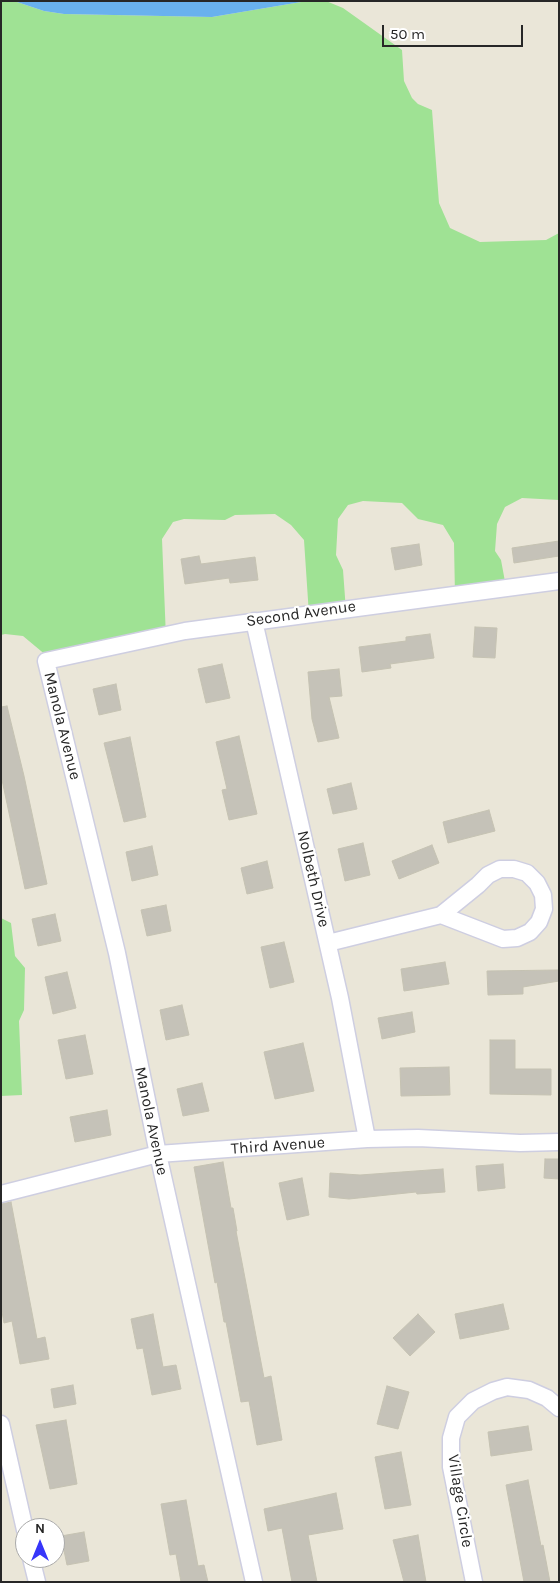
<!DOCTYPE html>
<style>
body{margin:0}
#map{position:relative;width:560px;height:1583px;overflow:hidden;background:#eae6d8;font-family:Karla,sans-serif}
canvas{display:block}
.frame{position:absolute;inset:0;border:2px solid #272727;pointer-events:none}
.north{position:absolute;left:15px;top:1518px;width:50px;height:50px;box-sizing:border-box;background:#fff;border:1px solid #a9a9a9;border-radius:50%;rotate:0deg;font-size:14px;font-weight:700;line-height:20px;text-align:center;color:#272727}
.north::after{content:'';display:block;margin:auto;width:18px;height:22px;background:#3736fa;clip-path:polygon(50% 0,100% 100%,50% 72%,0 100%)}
.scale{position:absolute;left:382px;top:25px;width:141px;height:22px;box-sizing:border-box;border:2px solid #272727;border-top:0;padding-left:6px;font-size:15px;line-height:18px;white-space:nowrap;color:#272727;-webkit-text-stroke:4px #fff;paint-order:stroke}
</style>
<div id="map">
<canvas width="560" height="1583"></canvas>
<div class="frame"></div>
<div class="north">N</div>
<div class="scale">50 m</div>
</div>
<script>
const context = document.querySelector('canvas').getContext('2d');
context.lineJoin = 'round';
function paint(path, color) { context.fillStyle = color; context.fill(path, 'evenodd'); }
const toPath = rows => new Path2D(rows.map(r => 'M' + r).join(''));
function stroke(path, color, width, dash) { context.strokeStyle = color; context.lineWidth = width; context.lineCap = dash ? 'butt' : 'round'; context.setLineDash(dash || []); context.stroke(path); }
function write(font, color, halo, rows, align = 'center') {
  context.font = font + ' Karla,sans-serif'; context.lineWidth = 4.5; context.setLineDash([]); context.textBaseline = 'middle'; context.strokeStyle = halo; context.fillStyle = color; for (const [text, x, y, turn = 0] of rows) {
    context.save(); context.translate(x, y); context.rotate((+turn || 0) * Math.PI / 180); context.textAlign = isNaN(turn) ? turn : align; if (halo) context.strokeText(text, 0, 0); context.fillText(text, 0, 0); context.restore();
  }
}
const green = toPath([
 [1,1,14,1,44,11,64,14,212,17,307,1,326,1,343,8,402,50,404,81,412,98,418,104,432,110,439,203,450,228,480,242,546,240,559,233,559,500,522,498,505,507,497,524,495,551,501,560,506,587,455,596,454,543,443,525,418,519,402,503,363,501,348,505,338,519,336,555,343,570,346,611,309,615,304,540,291,525,275,514,235,515,225,520,184,519,173,522,162,539,166,638,53,661,23,636,5,634,1,635],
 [1,918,11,923,15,956,25,968,24,1010,19,1021,22,1095,1,1096]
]);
const water = toPath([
 [14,1,307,1,212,17,64,14,44,11]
]);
const building = toPath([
 [559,541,559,556,514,563,512,548,559,541],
 [419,544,422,565,395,570,391,548,419,544],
 [199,556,201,564,255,557,258,580,230,583,229,578,185,584,181,559,199,556],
 [475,627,497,628,495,658,473,657,475,627],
 [430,634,434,658,390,664,391,668,362,672,359,647,406,641,406,637,430,634],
 [222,664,230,698,206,703,198,669,222,664],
 [339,669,342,696,329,697,339,738,318,742,312,719,308,672,339,669],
 [116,684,121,710,99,715,93,689,116,684],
 [7,706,24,776,47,884,25,889,1,775,1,707,7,706],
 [239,736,257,814,229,820,222,790,227,789,216,742,239,736],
 [130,737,146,817,124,822,104,743,130,737],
 [351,783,357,809,333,814,327,789,351,783],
 [489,810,495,831,448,843,443,822,489,810],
 [363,843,370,875,345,881,338,849,363,843],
 [432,845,439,863,399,879,392,861,432,845],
 [152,846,158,875,132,881,126,852,152,846],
 [267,861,273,888,247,894,241,868,267,861],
 [166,905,171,931,147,936,141,910,166,905],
 [55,914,61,941,38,946,32,919,55,914],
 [284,942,294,982,270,988,261,947,284,942],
 [445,962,449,984,404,991,401,969,445,962],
 [559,970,559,981,523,987,523,994,488,995,487,971,559,970],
 [67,972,76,1008,53,1014,45,977,67,972],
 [182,1005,189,1035,166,1040,160,1010,182,1005],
 [412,1012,415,1032,382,1039,378,1018,412,1012],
 [85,1035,93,1074,66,1079,58,1040,85,1035],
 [490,1040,515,1040,515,1069,551,1069,551,1095,490,1094,490,1040],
 [303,1043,314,1091,275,1099,264,1052,303,1043],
 [449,1067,450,1095,401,1096,400,1068,449,1067],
 [202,1083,209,1111,183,1116,177,1089,202,1083],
 [107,1110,111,1135,75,1142,70,1117,107,1110],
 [545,1159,559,1159,559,1179,544,1178,545,1159],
 [223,1162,231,1208,233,1208,237,1231,236,1231,264,1378,271,1376,282,1440,257,1445,249,1401,241,1402,226,1322,224,1322,217,1282,215,1283,194,1167,223,1162],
 [503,1164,505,1188,478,1191,476,1166,503,1164],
 [443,1169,445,1192,417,1194,416,1192,349,1199,329,1197,330,1173,360,1175,443,1169],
 [302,1178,309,1215,287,1220,279,1183,302,1178],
 [11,1202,37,1339,45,1337,49,1359,20,1364,12,1321,4,1323,1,1306,1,1204,11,1202],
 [503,1304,509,1329,460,1339,455,1314,503,1304],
 [153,1314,163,1367,176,1365,181,1389,152,1395,143,1348,137,1349,131,1319,153,1314],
 [418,1314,435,1332,410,1356,393,1338,418,1314],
 [73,1385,76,1404,54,1408,51,1389,73,1385],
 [387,1386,409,1392,398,1429,377,1424,387,1386],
 [66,1420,77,1484,50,1489,36,1425,66,1420],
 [528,1426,532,1450,491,1456,488,1432,528,1426],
 [401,1452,411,1505,385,1509,375,1457,401,1452],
 [528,1480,541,1546,543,1545,550,1582,524,1582,506,1485,528,1480],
 [336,1493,343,1529,308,1535,317,1582,292,1582,282,1528,268,1531,264,1509,336,1493],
 [186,1500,198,1566,204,1565,208,1582,181,1582,176,1554,170,1555,161,1504,186,1500],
 [84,1532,89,1561,67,1565,61,1536,84,1532],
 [418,1535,426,1582,404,1582,393,1540,418,1535]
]);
const minor = toPath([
 [254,621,340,998,367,1139],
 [328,943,441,915,478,885,488,875,500,869,514,869,527,873,537,883,543,895,544,909,539,922,530,932,517,938,503,939,441,915],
 [1,1194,158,1154,367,1139,418,1138,520,1143,559,1142],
 [1,1424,25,1530],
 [31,1558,37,1582],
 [254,1582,158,1154,117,953,46,661,185,631,559,581],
 [474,1582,451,1467,451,1438,457,1417,473,1401,493,1391,507,1387,529,1390,547,1398,559,1408]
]);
const streetNames = [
 ["Second Avenue",301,614,-8],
 ["Manola Avenue",62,726,76],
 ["Nolbeth Drive",313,879,77],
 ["Manola Avenue",151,1121,78],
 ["Third Avenue",278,1146,-4],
 ["Village Circle",460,1501,81]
];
paint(green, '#9fe294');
paint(water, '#69b1ee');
paint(building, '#c5c2b8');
stroke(building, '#c5c2b2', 1);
stroke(minor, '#cecee1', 19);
stroke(minor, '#fff', 16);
write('16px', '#272727', '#fff', streetNames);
</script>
